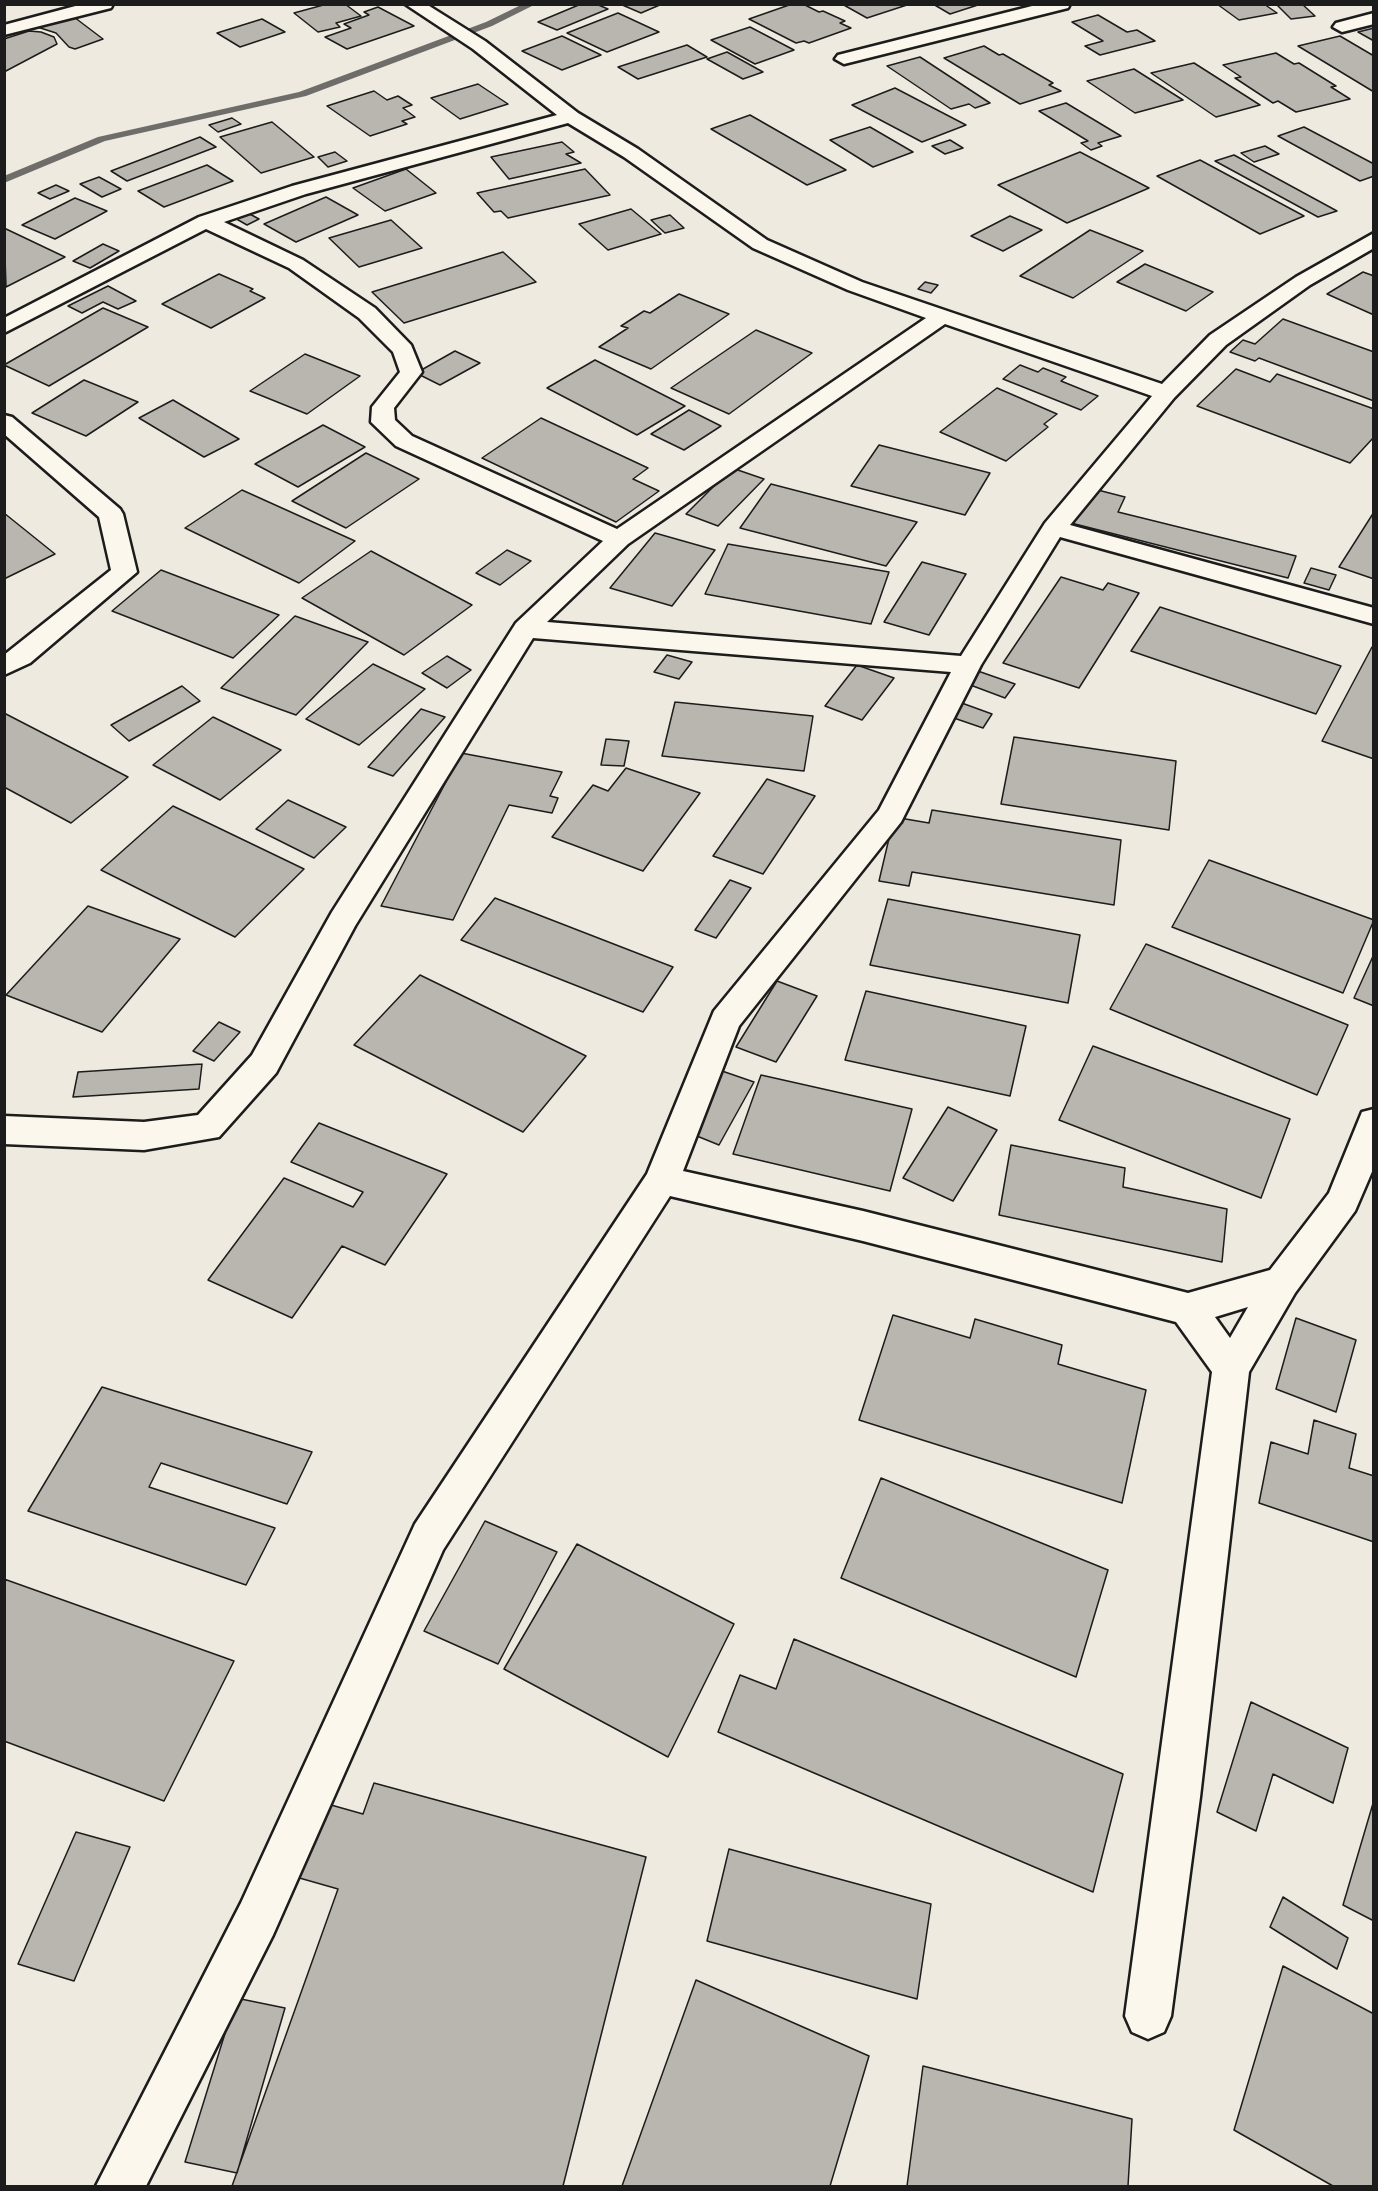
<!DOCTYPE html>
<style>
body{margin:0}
#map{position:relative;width:1378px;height:2191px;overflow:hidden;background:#eeeadf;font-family:Dekko,sans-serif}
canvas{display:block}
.frame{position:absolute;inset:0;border:6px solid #1c1c1c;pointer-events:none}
</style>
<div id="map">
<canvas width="1378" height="2191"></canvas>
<div class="frame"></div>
</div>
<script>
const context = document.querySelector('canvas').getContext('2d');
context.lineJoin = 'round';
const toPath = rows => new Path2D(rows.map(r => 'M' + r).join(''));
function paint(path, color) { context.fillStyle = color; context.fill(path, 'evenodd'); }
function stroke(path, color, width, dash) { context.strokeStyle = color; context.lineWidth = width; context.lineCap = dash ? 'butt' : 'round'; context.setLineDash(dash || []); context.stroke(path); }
const stream = toPath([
 [523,4,536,4,492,26,306,96,105,141,4,183,4,176,98,137,299,92,486,22,523,4]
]);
const building = toPath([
 [327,4,345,4,361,16,336,23,340,27,318,32,294,13,327,4],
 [581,4,596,4,608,9,557,30,538,22,581,4],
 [620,4,662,4,641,13,620,4],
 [792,4,803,4,819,12,823,11,845,21,840,23,851,28,809,43,804,41,796,43,749,19,792,4],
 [842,4,910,4,867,18,842,4],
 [933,4,981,4,950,14,933,4],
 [1217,4,1264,4,1277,13,1239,20,1217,4],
 [1276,4,1302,4,1315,16,1291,19,1276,4],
 [378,7,414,26,347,49,325,37,351,28,344,24,369,15,364,12,378,7],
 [618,13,659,32,607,52,567,33,618,13],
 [70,14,103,39,75,49,69,47,56,33,31,25,70,14],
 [1098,15,1127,32,1137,30,1155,41,1100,55,1085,46,1103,41,1072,22,1098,15],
 [262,19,285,32,240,47,217,33,262,19],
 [750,27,794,50,755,64,711,40,750,27],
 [1374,28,1374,41,1358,32,1374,28],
 [29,31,41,32,54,37,57,44,4,72,4,39,29,31],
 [562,36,601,55,562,70,522,51,562,36],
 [1340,36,1374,56,1374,92,1298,46,1340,36],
 [687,45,707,57,638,79,618,67,687,45],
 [984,46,999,55,1003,54,1053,83,1049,85,1061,91,1020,104,944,58,984,46],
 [727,52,763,72,743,79,707,59,727,52],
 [1276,53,1294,64,1299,63,1336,86,1331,87,1350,99,1296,112,1278,101,1273,103,1235,78,1241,77,1223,65,1276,53],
 [920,57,990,103,975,108,969,104,951,109,887,66,920,57],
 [1194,63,1260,105,1216,117,1151,73,1194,63],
 [1134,69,1183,100,1135,113,1087,81,1134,69],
 [478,84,508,104,460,119,431,98,478,84],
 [895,88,966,125,922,142,852,105,895,88],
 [374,91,387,100,398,96,412,105,403,108,415,117,402,121,407,124,370,136,327,106,374,91],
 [1066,103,1121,136,1098,143,1102,146,1091,150,1081,143,1088,141,1039,111,1066,103],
 [750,115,846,170,807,185,711,129,750,115],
 [232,118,241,124,218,132,209,125,232,118],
 [272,122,314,157,261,173,220,137,272,122],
 [870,127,913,152,873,167,830,140,870,127],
 [1304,127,1374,164,1374,176,1360,181,1278,136,1304,127],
 [200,137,216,147,127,181,111,171,200,137],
 [950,140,963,148,945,154,932,146,950,140],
 [562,142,574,152,566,154,581,163,509,179,491,157,562,142],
 [1265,146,1279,154,1254,162,1241,153,1265,146],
 [335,152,347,161,328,167,318,157,335,152],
 [1080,152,1149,188,1067,223,998,185,1080,152],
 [1234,155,1337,211,1318,217,1215,161,1234,155],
 [1200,160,1304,216,1260,234,1157,176,1200,160],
 [207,165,233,181,164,207,138,191,207,165],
 [406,169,436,193,385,211,353,188,406,169],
 [585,169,610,195,508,218,501,211,494,212,477,193,585,169],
 [99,177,121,189,102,197,80,184,99,177],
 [56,185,69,191,50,199,38,193,56,185],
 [326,197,358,215,296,242,264,224,326,197],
 [75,198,107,211,55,239,22,225,75,198],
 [631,209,661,234,608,250,579,224,631,209],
 [246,212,259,219,247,225,233,217,246,212],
 [670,215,684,228,665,233,651,220,670,215],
 [1010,216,1042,230,1003,251,971,236,1010,216],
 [391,220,422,248,359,267,329,238,391,220],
 [4,228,65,257,6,287,4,228],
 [1090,230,1143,251,1073,298,1020,276,1090,230],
 [103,244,119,251,90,268,73,261,103,244],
 [503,252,536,282,404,323,372,292,503,252],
 [1145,264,1213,292,1186,311,1117,282,1145,264],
 [1363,272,1374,276,1374,315,1327,294,1363,272],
 [219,274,253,289,250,291,265,298,211,328,162,304,219,274],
 [925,282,938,285,931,293,918,289,925,282],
 [108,286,136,301,118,309,103,302,82,313,68,306,108,286],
 [679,294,729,314,651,369,599,347,628,328,621,326,644,311,650,313,679,294],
 [103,308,148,327,49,386,4,365,103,308],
 [1283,319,1374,352,1374,401,1259,358,1255,361,1230,352,1243,340,1255,344,1283,319],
 [756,330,812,353,729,414,671,388,756,330],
 [455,351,480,363,440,385,416,373,455,351],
 [305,354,360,376,307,414,250,391,305,354],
 [595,360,685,406,637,435,547,388,595,360],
 [1020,365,1038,372,1043,368,1066,377,1061,381,1098,396,1081,410,1003,379,1020,365],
 [1236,369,1270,382,1277,374,1374,409,1374,437,1350,463,1197,406,1236,369],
 [84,380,138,402,86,436,32,413,84,380],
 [997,388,1057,414,1044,424,1048,427,1006,461,940,432,997,388],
 [173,400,239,439,204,457,139,418,173,400],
 [689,410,721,426,684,450,651,434,689,410],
 [541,418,648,468,633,479,659,491,616,522,482,458,541,418],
 [323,425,365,447,298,487,255,464,323,425],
 [879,445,990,473,965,515,851,486,879,445],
 [366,453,419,479,346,528,292,501,366,453],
 [732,468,764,479,718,526,686,514,732,468],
 [771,484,917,522,886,566,740,528,771,484],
 [1090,488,1125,497,1118,512,1296,556,1288,578,1071,523,1090,488],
 [242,490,355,541,299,583,185,528,242,490],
 [1374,512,1374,579,1339,567,1374,512],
 [4,513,55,554,4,579,4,513],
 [655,533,715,550,672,606,610,588,655,533],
 [728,544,889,572,871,624,705,594,728,544],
 [507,550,531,561,500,585,476,573,507,550],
 [371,551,472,605,404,655,302,598,371,551],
 [922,562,966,574,929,635,884,622,922,562],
 [1311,568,1336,575,1329,590,1304,583,1311,568],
 [161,570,279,615,233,658,112,611,161,570],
 [1061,577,1103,590,1108,583,1139,593,1079,688,1003,663,1061,577],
 [1160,607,1341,666,1316,714,1131,651,1160,607],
 [295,616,368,642,296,715,221,688,295,616],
 [1372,647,1374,648,1374,759,1322,741,1372,647],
 [667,655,692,662,679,679,654,672,667,655],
 [447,656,471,670,447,688,422,673,447,656],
 [373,664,425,689,359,745,306,719,373,664],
 [857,665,894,678,862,720,825,706,857,665],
 [975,670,1015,684,1005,698,965,683,975,670],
 [182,686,200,701,129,741,111,725,182,686],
 [675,702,813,716,804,771,662,756,675,702],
 [959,702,992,714,983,728,948,716,959,702],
 [421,709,445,717,393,776,368,767,421,709],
 [4,713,128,777,71,823,4,787,4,713],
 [213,717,281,750,220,800,153,765,213,717],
 [1014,737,1176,761,1169,830,1001,804,1014,737],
 [606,739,629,741,624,766,601,765,606,739],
 [461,753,562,772,550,796,558,798,552,813,509,805,453,920,381,906,461,753],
 [626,768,700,793,643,871,552,837,593,785,608,791,626,768],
 [767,779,815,796,763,874,713,856,767,779],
 [288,800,346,827,314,858,256,829,288,800],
 [173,806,304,869,235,937,101,870,173,806],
 [932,810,1121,840,1114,905,912,872,909,886,879,881,894,817,929,823,932,810],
 [1209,860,1374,920,1343,993,1172,927,1209,860],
 [730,880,751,888,716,938,695,930,730,880],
 [495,898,673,967,643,1012,461,940,495,898],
 [888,899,1080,935,1068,1003,870,965,888,899],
 [88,906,180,939,102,1032,6,995,88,906],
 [1146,944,1348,1025,1317,1095,1110,1009,1146,944],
 [1374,954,1374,1006,1354,998,1374,954],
 [420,975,586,1056,523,1132,354,1045,420,975],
 [777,981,817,996,776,1062,736,1047,777,981],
 [866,991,1026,1026,1010,1096,845,1060,866,991],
 [219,1022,240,1032,214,1061,193,1051,219,1022],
 [1093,1046,1290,1119,1261,1198,1059,1120,1093,1046],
 [202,1064,199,1089,73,1097,78,1072,202,1064],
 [722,1071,754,1082,719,1145,687,1132,722,1071],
 [761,1075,912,1109,890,1191,733,1154,761,1075],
 [948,1107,997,1130,953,1201,903,1178,948,1107],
 [319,1123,447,1174,385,1265,342,1246,292,1318,208,1280,284,1178,353,1207,363,1192,291,1162,319,1123],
 [1011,1145,1125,1168,1123,1187,1227,1209,1222,1262,999,1215,1011,1145],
 [893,1315,970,1338,975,1319,1062,1345,1058,1364,1146,1390,1122,1503,859,1420,893,1315],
 [1296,1318,1356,1340,1336,1412,1276,1389,1296,1318],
 [102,1387,312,1452,287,1504,161,1463,149,1487,275,1528,246,1585,28,1511,102,1387],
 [1314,1420,1356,1434,1349,1468,1374,1476,1374,1542,1259,1503,1271,1442,1308,1454,1314,1420],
 [881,1478,1108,1570,1076,1677,841,1578,881,1478],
 [485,1521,557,1552,498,1664,424,1631,485,1521],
 [577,1544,734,1624,668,1757,504,1669,577,1544],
 [4,1579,234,1661,164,1801,4,1741,4,1579],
 [794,1639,1123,1774,1093,1892,718,1732,740,1675,776,1689,794,1639],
 [1251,1702,1348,1748,1333,1803,1273,1774,1256,1831,1217,1812,1251,1702],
 [374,1783,646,1857,563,2186,232,2186,338,1889,296,1877,324,1803,363,1814,374,1783],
 [1374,1800,1374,1921,1343,1905,1374,1800],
 [76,1832,130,1847,74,1981,18,1964,76,1832],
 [729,1849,931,1904,917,1999,707,1941,729,1849],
 [1283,1897,1348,1938,1337,1969,1270,1927,1283,1897],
 [1283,1966,1374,2014,1374,2186,1333,2186,1234,2130,1283,1966],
 [696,1980,869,2056,830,2186,622,2186,696,1980],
 [236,1998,285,2008,237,2173,185,2162,236,1998],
 [923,2066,1132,2119,1128,2186,907,2186,923,2066]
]);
const street = toPath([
 [83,4,113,4,111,8,4,35,4,25,83,4],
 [405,4,426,4,485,41,578,113,638,149,767,240,862,282,1162,384,1210,335,1296,277,1374,233,1374,248,1310,285,1226,345,1174,398,1070,525,1374,608,1374,624,1060,537,981,665,901,822,739,1026,683,1171,863,1211,1188,1293,1270,1270,1329,1193,1362,1112,1374,1109,1374,1167,1355,1211,1295,1293,1249,1372,1200,1797,1171,2016,1164,2032,1148,2039,1132,2032,1125,2016,1212,1372,1176,1322,863,1241,670,1196,443,1550,273,1935,146,2186,96,2186,241,1903,415,1524,647,1174,714,1011,879,810,951,672,533,638,355,926,276,1073,219,1137,144,1150,4,1144,4,1116,144,1122,198,1115,252,1055,332,912,516,623,603,541,396,446,371,422,372,407,400,372,393,352,359,318,289,268,206,229,4,333,4,318,199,217,292,186,557,115,473,49,405,4],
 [568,123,624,157,753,248,848,290,926,318,617,529,412,436,395,420,394,408,422,372,411,345,375,308,303,260,224,222,306,194,568,123],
 [945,324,1152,396,1045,523,961,656,547,622,628,544,945,324],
 [1248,1307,1230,1338,1215,1317,1248,1307],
 [1040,4,1070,4,1068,8,844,64,835,59,838,55,1040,4],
 [1374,13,1374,24,1342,32,1333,27,1336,23,1374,13],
 [4,415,12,417,120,509,123,514,137,572,30,663,4,675,4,655,111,570,99,517,4,434,4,415]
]);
paint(stream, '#6f6d69');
paint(building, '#b9b6af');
stroke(building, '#1c1c1c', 1.5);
stroke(street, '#1c1c1c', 5);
paint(street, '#fbf7ec');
</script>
